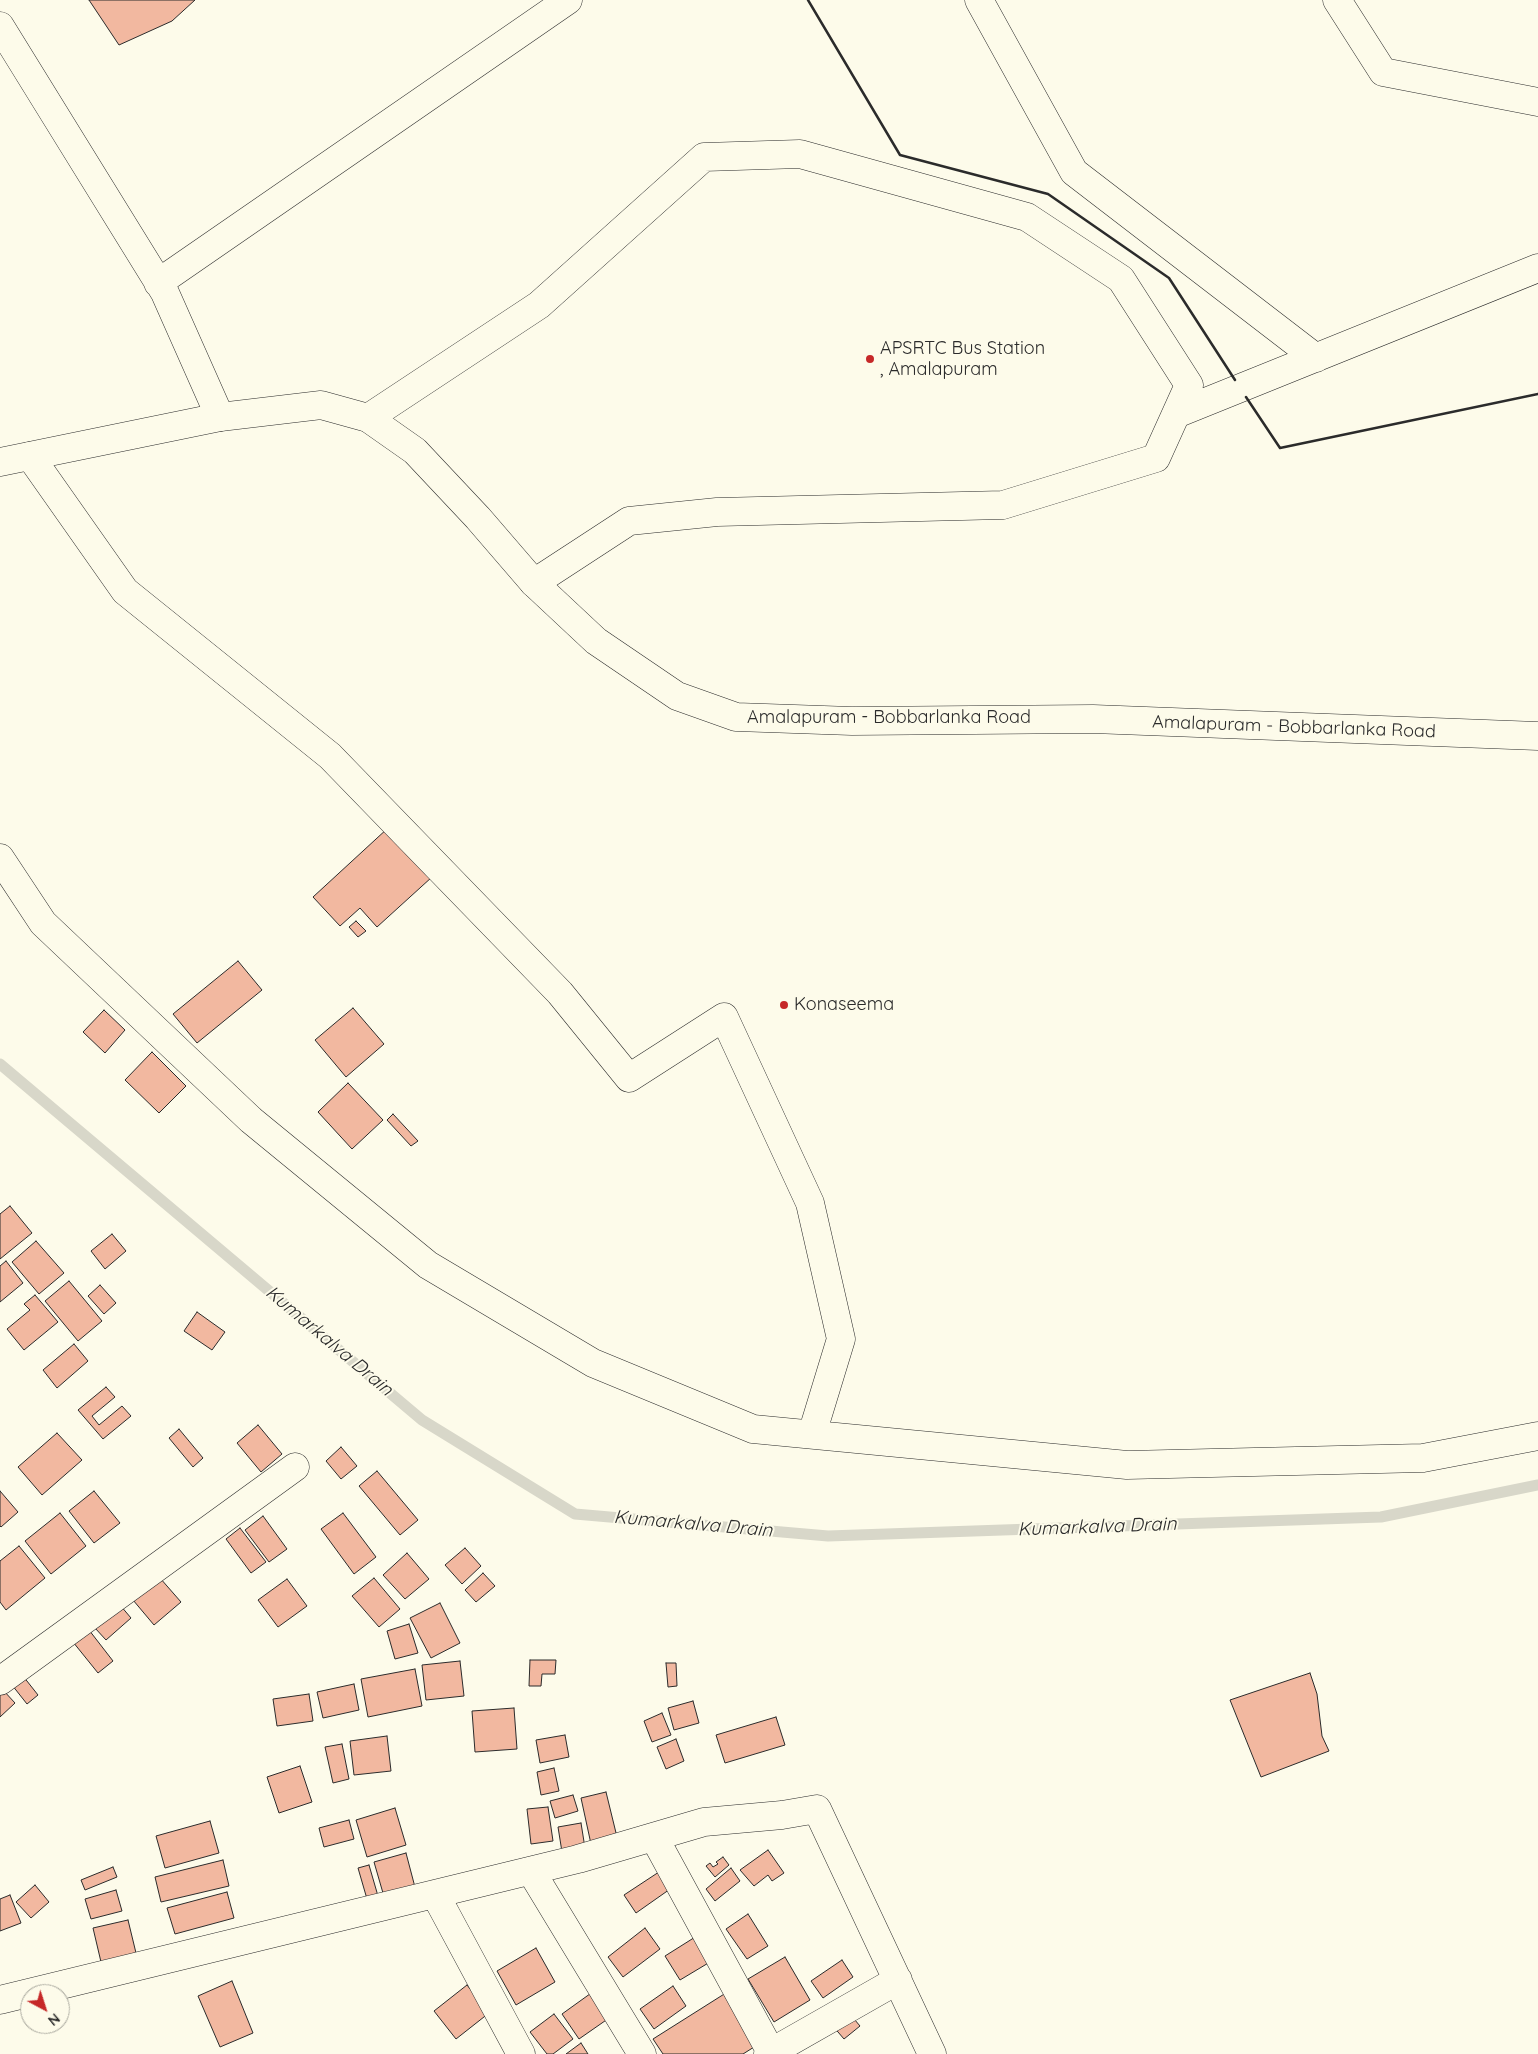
<!DOCTYPE html>
<style>
body{margin:0}
#map{position:relative;width:1538px;height:2054px;overflow:hidden;background:#fdfbea;font-family:Quicksand,sans-serif}
canvas{display:block}
.north{position:absolute;left:20px;top:1984px;width:50px;height:50px;box-sizing:border-box;background:#fdfbea;border:1px solid #a9a89e;border-radius:50%;rotate:140deg;font-size:14px;font-weight:700;line-height:20px;text-align:center;color:#2b2b2b}
.north::after{content:'';display:block;margin:auto;width:18px;height:22px;background:#c62828;clip-path:polygon(50% 0,100% 100%,50% 72%,0 100%)}
</style>
<div id="map">
<canvas width="1538" height="2054"></canvas>
<div class="north">N</div>
</div>
<script>
const context = document.querySelector('canvas').getContext('2d');
context.lineJoin = 'round';
const toPath = rows => new Path2D(rows.map(r => 'M' + r).join(''));
function stroke(path, color, width, dash) { context.strokeStyle = color; context.lineWidth = width; context.lineCap = dash ? 'butt' : 'round'; context.setLineDash(dash || []); context.stroke(path); }
function paint(path, color) { context.fillStyle = color; context.fill(path, 'evenodd'); }
function write(font, color, halo, rows, align = 'center') {
  context.font = font + ' Quicksand,sans-serif'; context.lineWidth = 4; context.setLineDash([]); context.textBaseline = 'middle'; context.strokeStyle = halo; context.fillStyle = color; for (const [text, x, y, turn = 0] of rows) {
    context.save(); context.translate(x, y); context.rotate((+turn || 0) * Math.PI / 180); context.textAlign = isNaN(turn) ? turn : align; if (halo) context.strokeText(text, 0, 0); context.fillText(text, 0, 0); context.restore();
  }
}
const stream = toPath([
 [0,1064,422,1420,575,1514,828,1536,1381,1517,1538,1485]
]);
const building = toPath([
 [89,0,195,0,172,21,119,45,89,0],
 [388,828,432,877,377,927,360,908,340,926,313,897,388,828],
 [356,921,366,931,358,937,349,927,356,921],
 [238,961,262,990,197,1043,173,1014,238,961],
 [353,1008,384,1044,346,1077,315,1040,353,1008],
 [104,1010,125,1030,105,1053,83,1032,104,1010],
 [152,1052,186,1086,159,1113,125,1080,152,1052],
 [348,1083,383,1120,352,1149,318,1112,348,1083],
 [393,1114,418,1141,411,1146,387,1120,393,1114],
 [10,1206,32,1233,0,1259,0,1214,10,1206],
 [112,1234,126,1251,105,1269,91,1251,112,1234],
 [36,1241,64,1273,39,1294,12,1262,36,1241],
 [6,1261,23,1283,0,1302,0,1266,6,1261],
 [69,1281,102,1321,78,1341,45,1301,69,1281],
 [100,1285,116,1303,104,1314,88,1296,100,1285],
 [35,1295,58,1322,24,1350,7,1329,30,1310,24,1304,35,1295],
 [197,1312,225,1332,212,1350,184,1331,197,1312],
 [74,1344,88,1361,57,1388,43,1370,74,1344],
 [106,1387,115,1397,92,1416,99,1425,122,1406,131,1416,103,1439,78,1410,106,1387],
 [258,1425,282,1454,261,1472,237,1443,258,1425],
 [179,1429,203,1458,193,1467,169,1438,179,1429],
 [57,1433,82,1460,42,1495,18,1467,57,1433],
 [341,1447,357,1466,341,1479,326,1461,341,1447],
 [377,1471,418,1520,400,1535,359,1486,377,1471],
 [0,1491,18,1512,1,1527,0,1526,0,1491],
 [94,1491,120,1523,94,1543,69,1511,94,1491],
 [60,1513,86,1546,51,1574,25,1541,60,1513],
 [343,1513,376,1557,354,1574,321,1529,343,1513],
 [263,1516,287,1549,269,1562,245,1530,263,1516],
 [240,1528,266,1562,251,1573,226,1539,240,1528],
 [19,1546,45,1578,6,1610,0,1602,0,1561,19,1546],
 [465,1548,481,1566,462,1584,445,1565,465,1548],
 [407,1553,429,1579,405,1599,383,1575,407,1553],
 [483,1573,495,1586,476,1602,465,1590,483,1573],
 [160,1578,181,1602,154,1625,133,1600,160,1578],
 [374,1578,400,1609,379,1627,352,1596,374,1578],
 [287,1579,307,1606,278,1627,258,1600,287,1579],
 [440,1603,460,1643,431,1658,410,1618,440,1603],
 [120,1605,131,1618,106,1640,95,1628,120,1605],
 [409,1624,418,1653,395,1659,387,1631,409,1624],
 [89,1630,113,1661,98,1673,73,1642,89,1630],
 [530,1660,556,1660,555,1674,542,1674,541,1686,529,1686,530,1660],
 [460,1661,464,1696,426,1700,422,1665,460,1661],
 [666,1663,676,1663,677,1686,668,1687,666,1663],
 [415,1669,422,1706,368,1717,361,1679,415,1669],
 [1310,1673,1317,1694,1322,1736,1329,1751,1261,1777,1230,1700,1310,1673],
 [23,1676,38,1695,27,1704,12,1685,23,1676],
 [354,1684,359,1710,323,1718,317,1692,354,1684],
 [3,1690,15,1703,0,1717,0,1692,3,1690],
 [309,1694,313,1721,277,1726,273,1699,309,1694],
 [693,1701,699,1723,674,1730,668,1708,693,1701],
 [514,1708,517,1749,475,1752,472,1711,514,1708],
 [662,1713,671,1735,652,1742,644,1721,662,1713],
 [776,1717,785,1745,725,1763,716,1735,776,1717],
 [565,1735,569,1757,540,1763,536,1740,565,1735],
 [387,1736,391,1771,354,1775,350,1741,387,1736],
 [676,1739,684,1761,666,1769,657,1747,676,1739],
 [342,1744,349,1779,333,1783,325,1747,342,1744],
 [300,1766,312,1802,279,1813,267,1777,300,1766],
 [554,1768,559,1791,541,1795,537,1772,554,1768],
 [606,1792,617,1837,591,1844,581,1798,606,1792],
 [573,1795,578,1811,555,1818,550,1801,573,1795],
 [548,1807,553,1841,531,1844,527,1809,548,1807],
 [395,1808,406,1845,367,1857,356,1820,395,1808],
 [349,1820,354,1839,324,1847,319,1828,349,1820],
 [210,1821,219,1853,165,1868,156,1836,210,1821],
 [581,1823,585,1848,562,1852,558,1827,581,1823],
 [768,1850,784,1873,772,1881,768,1875,754,1886,740,1870,768,1850],
 [406,1853,416,1891,385,1900,374,1862,406,1853],
 [723,1857,729,1865,715,1877,706,1866,710,1863,713,1867,718,1864,716,1862,723,1857],
 [223,1860,229,1886,161,1902,155,1877,223,1860],
 [369,1865,378,1896,367,1899,358,1868,369,1865],
 [113,1867,117,1877,85,1890,81,1880,113,1867],
 [731,1868,740,1881,715,1901,706,1889,731,1868],
 [662,1870,673,1887,636,1913,624,1895,662,1870],
 [35,1885,49,1902,31,1918,16,1902,35,1885],
 [116,1890,122,1911,91,1919,85,1899,116,1890],
 [227,1892,234,1918,175,1934,167,1908,227,1892],
 [10,1895,21,1923,0,1931,0,1899,10,1895],
 [748,1914,768,1946,747,1959,726,1929,748,1914],
 [128,1920,136,1953,101,1962,93,1928,128,1920],
 [645,1928,660,1949,623,1977,608,1957,645,1928],
 [700,1934,715,1959,680,1980,665,1956,700,1934],
 [536,1948,555,1982,516,2005,497,1971,536,1948],
 [785,1957,810,2000,774,2022,748,1979,785,1957],
 [842,1960,853,1977,823,1998,811,1981,842,1960],
 [232,1981,253,2033,220,2047,198,1996,232,1981],
 [467,1985,489,2013,456,2039,434,2011,467,1985],
 [673,1986,686,2006,654,2029,640,2009,673,1986],
 [594,1991,612,2016,579,2039,562,2014,594,1991],
 [729,1991,762,2042,743,2054,663,2054,653,2039,729,1991],
 [849,2013,860,2026,844,2039,832,2025,849,2013],
 [554,2014,573,2039,553,2054,547,2054,530,2032,554,2014],
 [581,2043,588,2054,566,2054,581,2043]
]);
const minor = toPath([
 [979,0,1074,172,1316,358],
 [1337,0,1383,72,1538,102],
 [0,26,165,293,220,417],
 [158,283,568,0],
 [1176,414,1538,268],
 [368,418,539,305,704,157,800,154,1027,217,1121,279,1189,385,1156,458,1003,505,717,512,629,521,534,583],
 [30,456,125,591,330,756,560,993,629,1078,724,1017,810,1203,841,1339,812,1434],
 [0,858,43,923,251,1120,428,1265,593,1363,753,1429,1127,1465,1423,1458,1538,1436],
 [0,1681,295,1467],
 [654,1837,772,2054],
 [531,1871,642,2054],
 [435,1894,521,2054],
 [0,2000,578,1859,704,1822,782,1815,817,1809,932,2054],
 [768,2054,898,1980]
]);
const trunk = toPath([
 [0,462,220,417,321,405,368,418,415,451,478,518,534,583,596,641,677,696,736,717,852,721,1093,719,1538,736]
]);
const wall = toPath([
 [808,0,900,155,1048,194,1169,278,1235,380],
 [1246,397,1280,448,1538,394]
]);
const markers = [
 [870,359,5,"#c62828"],
 [784,1005,5,"#c62828"]
];
const poiNames = [
 ["APSRTC Bus Station",880,349],
 [", Amalapuram",880,370],
 ["Konaseema",794,1005]
];
const streetNames = [
 ["Amalapuram - Bobbarlanka Road",889,718],
 ["Amalapuram - Bobbarlanka Road",1294,727,2]
];
const waterNames = [
 ["Kumarkalva Drain",329,1341,40],
 ["Kumarkalva Drain",693,1524,5],
 ["Kumarkalva Drain",1097,1527,-2]
];
stroke(stream, '#d8d7c9', 11);
paint(building, '#f2b8a0');
stroke(building, '#2b2b2b', 1);
stroke(minor, '#2b2b2b', 29);
stroke(trunk, '#2b2b2b', 29);
stroke(minor, '#fdfbea', 28);
stroke(trunk, '#fdfbea', 28);
stroke(wall, '#2b2b2b', 2.5);
for (const [x, y, r, color] of markers) { const dot = new Path2D(); dot.arc(x, y, r, 0, 2 * Math.PI); context.fillStyle = color; context.fill(dot); stroke(dot, '#fdfbea', 2); }
write('18px', '#2b2b2b', '#fdfbea', poiNames, 'left');
write('18px', '#2b2b2b', '#fdfbea', streetNames);
write('italic 19px', '#2b2b2b', '#fdfbea', waterNames);
</script>
